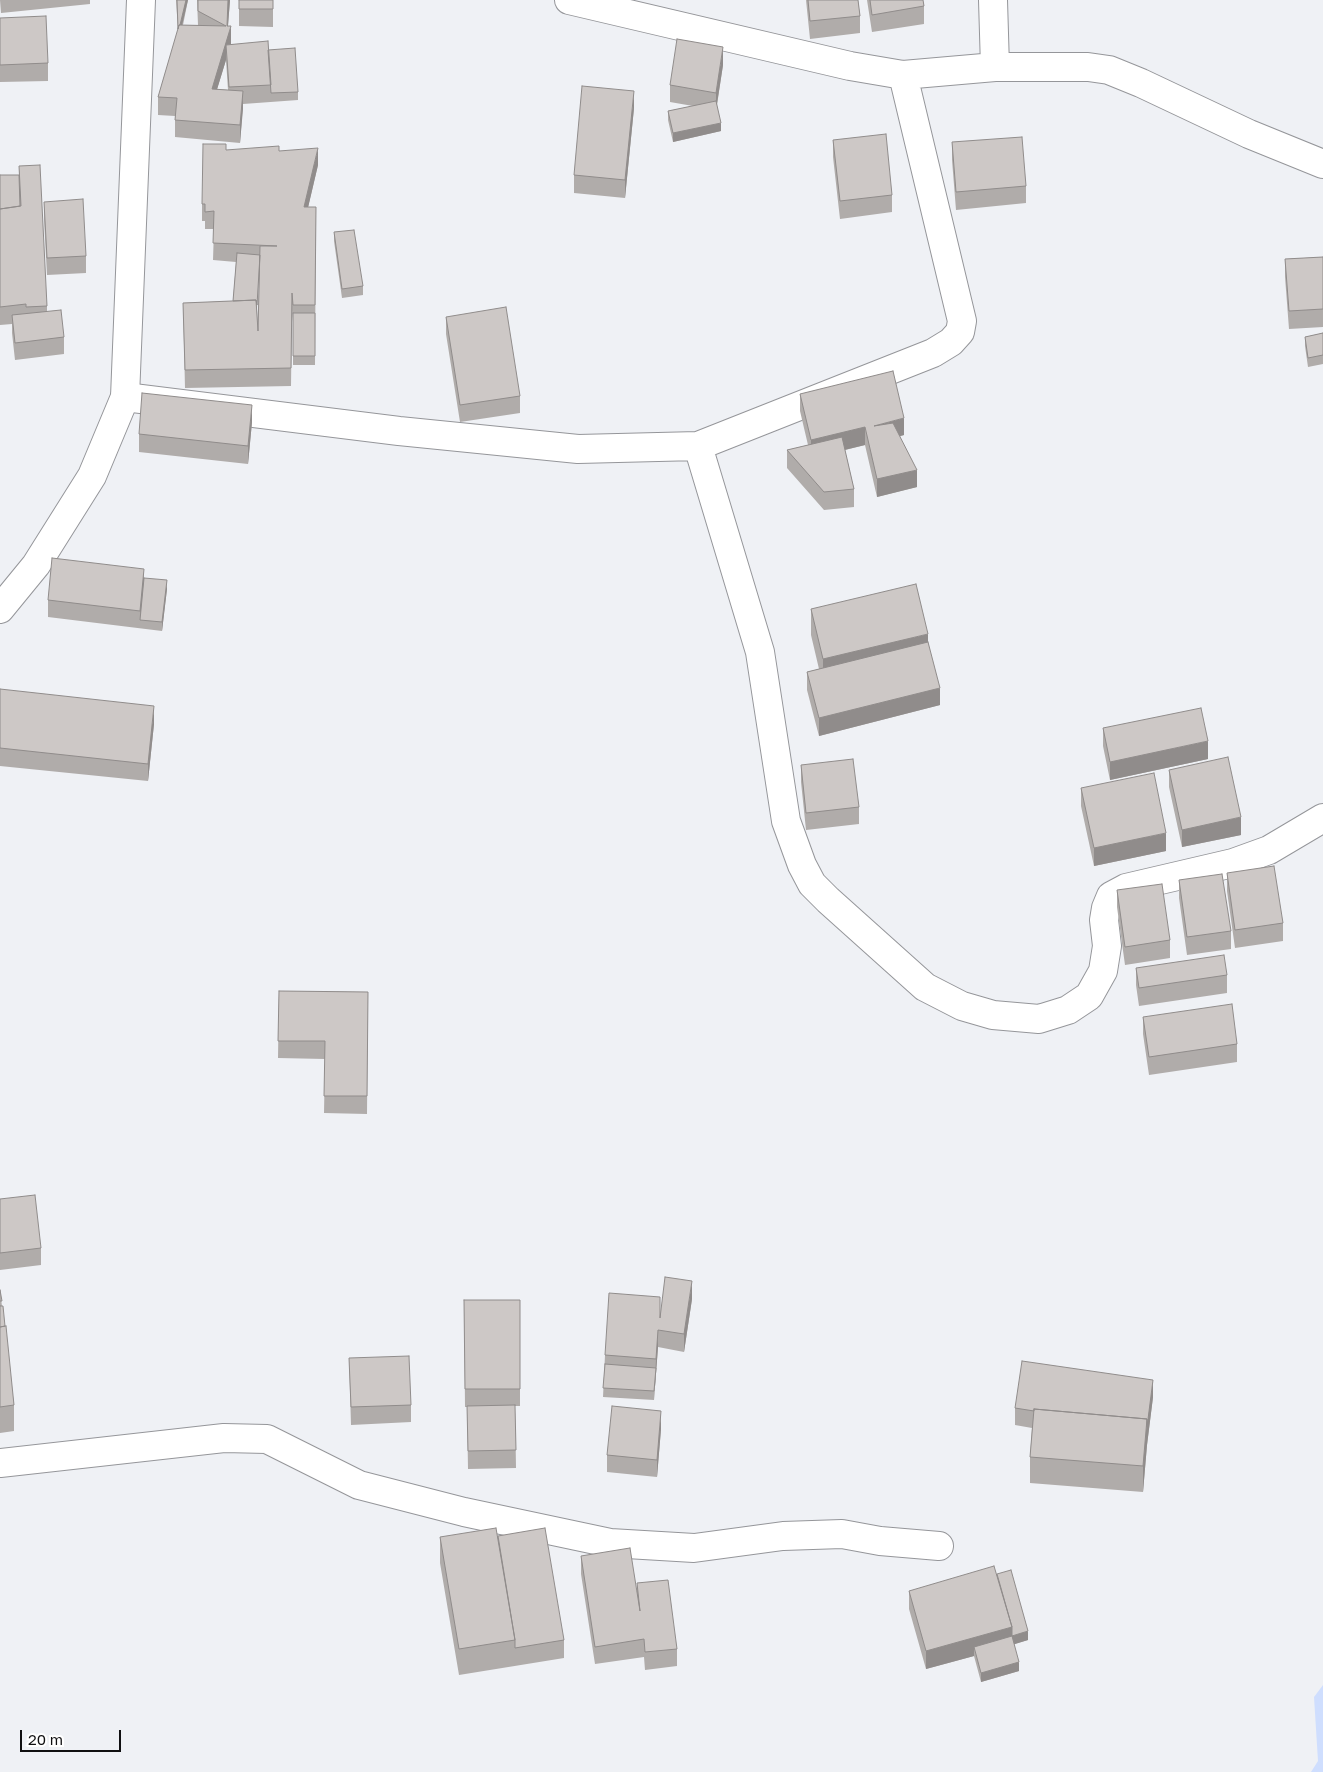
<!DOCTYPE html>
<style>
body{margin:0}
#map{position:relative;width:1323px;height:1772px;overflow:hidden;background:#eff1f5;font-family:"Golos Text",sans-serif}
canvas{display:block}
.scale{position:absolute;left:20px;top:1730px;width:101px;height:22px;box-sizing:border-box;border:2px solid #101011;border-top:0;padding-left:6px;font-size:15px;line-height:18px;white-space:nowrap;color:#101011;-webkit-text-stroke:4px #fff;paint-order:stroke}
</style>
<div id="map">
<canvas width="1323" height="1772"></canvas>
<div class="scale">20 m</div>
</div>
<script>
const context = document.querySelector('canvas').getContext('2d');
context.lineJoin = 'round';
function paint(path, color) { context.fillStyle = color; context.fill(path, 'evenodd'); }
const toPath = rows => new Path2D(rows.map(r => 'M' + r).join(''));
function stroke(path, color, width, dash) { context.strokeStyle = color; context.lineWidth = width; context.lineCap = dash ? 'butt' : 'round'; context.setLineDash(dash || []); context.stroke(path); }
const green = toPath([
 [1323,1685,1323,1772,1311,1772,1318,1761,1314,1697]
]);
const street = toPath([
 [569,0,850,66,903,75,995,67,1088,67,1109,70,1141,83,1249,134,1323,164],
 [993,0,995,67],
 [125,397,399,431,578,449,698,446,933,353,951,342,960,332,962,321,903,75],
 [698,446,760,652,786,821,802,865,812,884,828,900,925,987,962,1006,993,1015,1039,1019,1068,1010,1089,996,1103,971,1107,946,1104,920,1106,908,1111,896,1126,888,1233,863,1269,850,1323,818],
 [0,1463,224,1438,267,1439,359,1485,464,1512,610,1543,694,1548,783,1536,842,1534,880,1541,939,1546]
]);
const secondary = toPath([
 [0,609,36,565,92,476,125,397,141,0]
]);
const wall = toPath([
 [0,0,90,0,90,4,1,13],
 [176,0,188,0,183,25,198,25,197,0,230,0,228,26,231,44,268,50,298,92,298,100,243,104,240,143,175,137,175,116,158,115,158,97,178,30],
 [226,60,228,90,217,89],
 [239,0,273,0,273,27,239,26],
 [806,0,858,0,860,16,860,33,810,39],
 [867,0,923,0,924,6,924,24,872,32],
 [0,18,48,63,48,81,0,82],
 [723,65,717,105,721,131,673,142,668,120,668,111,693,106,670,102,670,85],
 [634,108,625,198,574,193,574,175],
 [833,140,892,195,892,212,840,219,833,157],
 [952,142,1026,186,1026,203,956,210,952,160],
 [226,150,279,151,318,165,308,207,316,207,315,365,293,365,293,322,292,311,291,386,185,388,183,303,233,301,236,262,213,260,214,229,205,229,205,221,202,221,202,204],
 [259,269,258,331,257,309],
 [19,166,47,306,47,311,64,337,64,354,15,360,12,333,12,324,0,325,0,175,19,175],
 [44,202,86,256,86,273,47,275,44,219],
 [334,232,363,286,363,295,342,298,334,241],
 [1323,257,1323,327,1289,329,1285,277,1285,259],
 [446,317,520,396,520,413,460,422,446,334],
 [1323,333,1323,364,1308,367,1305,346,1305,337],
 [800,394,904,435,900,436,917,487,877,497,865,445,845,450,854,489,854,507,824,510,787,468,787,450,808,445,800,411],
 [252,422,248,464,139,452,139,434],
 [144,578,167,589,162,631,48,617,48,600],
 [811,609,928,642,940,705,819,736,807,690,807,672,819,669,811,635],
 [0,689,154,724,148,781,0,766],
 [1103,728,1208,759,1110,780,1103,746],
 [801,765,859,807,859,824,806,830,801,782],
 [1169,770,1241,835,1182,847,1169,787],
 [1081,788,1166,851,1094,866,1081,806],
 [1227,873,1283,923,1283,941,1235,948,1227,891],
 [1179,880,1231,931,1231,949,1187,955,1179,898],
 [1117,890,1170,940,1170,958,1125,965,1117,907],
 [1136,968,1227,975,1227,993,1139,1006,1136,985],
 [279,991,368,992,367,1114,324,1113,325,1059,278,1058],
 [1143,1017,1237,1044,1237,1062,1149,1075,1143,1034],
 [0,1199,41,1248,41,1265,0,1270],
 [0,1290,14,1405,14,1431,0,1433],
 [692,1299,684,1352,658,1347,654,1400,603,1397,605,1355,660,1314],
 [464,1300,520,1300,520,1406,515,1406,516,1468,468,1469,467,1407,465,1407],
 [349,1358,411,1405,411,1422,351,1425],
 [1153,1397,1147,1445,1143,1492,1030,1483,1030,1457,1032,1428,1015,1425,1015,1408],
 [661,1429,657,1477,607,1472,607,1455],
 [498,1536,564,1640,564,1658,459,1675,440,1563,440,1537],
 [581,1556,637,1591,637,1583,677,1649,677,1666,645,1670,644,1657,595,1664,581,1574],
 [997,1574,1028,1640,1014,1644,1019,1671,981,1682,974,1656,926,1669,909,1609,909,1591]
]);
const shadedWall = toPath([
 [186,0,188,0,178,42,178,33],
 [228,0,230,0,227,38,231,26,231,44,226,45,226,60,212,106,212,89,227,26],
 [723,47,723,65,716,110,716,93],
 [243,91,243,109,240,143,240,125],
 [634,91,634,108,625,198,625,180],
 [721,123,721,131,673,142,673,133],
 [318,148,318,165,304,225,304,207],
 [252,405,252,422,248,464,248,446],
 [904,418,904,435,874,443,874,426],
 [865,427,865,445,811,458,811,440],
 [917,470,917,487,877,497,877,479],
 [144,569,144,587,140,620,140,611],
 [167,580,167,589,162,631,162,622],
 [928,634,928,659,823,685,823,659],
 [940,688,940,705,819,736,819,718],
 [154,706,154,724,148,781,148,764],
 [1208,741,1208,759,1110,780,1110,762],
 [1241,817,1241,835,1182,847,1182,830],
 [1166,833,1166,851,1094,866,1094,848],
 [692,1281,692,1299,684,1352,684,1334],
 [658,1330,658,1347,654,1400,656,1359],
 [1153,1380,1153,1397,1147,1445,1143,1492,1143,1466,1147,1419],
 [661,1411,661,1429,657,1477,657,1460],
 [1012,1627,1012,1645,974,1647,974,1656,926,1669,926,1651],
 [1028,1631,1028,1640,1012,1645,1012,1636],
 [1019,1662,1019,1671,981,1682,981,1673]
]);
const building = toPath([
 [177,0,186,0,180,25,179,25,178,29,177,0],
 [198,0,228,0,227,26,231,26,212,89,243,91,240,125,175,120,177,98,158,97,179,25,226,26,198,11,198,0],
 [239,0,273,0,273,9,239,9,239,0],
 [808,0,858,0,860,16,810,21,808,0],
 [870,0,923,0,924,6,872,15,870,0],
 [46,16,48,63,0,65,0,18,46,16],
 [677,39,723,47,716,93,670,85,677,39],
 [268,41,271,85,229,87,226,45,268,41],
 [295,48,298,92,271,93,268,50,295,48],
 [582,86,634,91,625,180,574,175,582,86],
 [716,101,721,123,673,133,668,111,716,101],
 [886,134,892,195,840,201,833,140,886,134],
 [1022,137,1026,186,956,192,952,142,1022,137],
 [203,144,226,144,226,150,279,146,279,151,318,148,304,207,316,207,315,305,293,305,292,293,291,368,185,370,183,303,256,300,258,331,260,246,277,246,213,243,214,211,205,212,205,204,202,204,203,144],
 [40,165,47,306,26,307,26,304,0,307,0,209,21,206,19,166,40,165],
 [0,175,19,175,20,206,0,209,0,175],
 [83,199,86,256,47,258,44,202,83,199],
 [354,230,363,286,342,289,334,232,354,230],
 [237,253,260,255,257,305,256,300,233,301,237,253],
 [1323,257,1323,309,1289,311,1285,259,1323,257],
 [506,307,520,396,460,405,446,317,506,307],
 [61,310,64,337,15,343,12,315,61,310],
 [293,313,315,313,315,356,293,356,293,313],
 [1323,333,1323,355,1308,358,1305,337,1323,333],
 [893,371,904,418,874,426,893,423,917,470,877,479,865,427,811,440,800,394,893,371],
 [142,393,252,405,248,446,139,434,142,393],
 [842,437,854,489,824,492,787,450,842,437],
 [52,558,144,569,140,611,48,600,52,558],
 [144,578,167,580,162,622,140,620,144,578],
 [916,584,928,634,823,659,811,609,916,584],
 [928,642,940,688,819,718,807,672,928,642],
 [0,689,154,706,148,764,0,748,0,689],
 [1201,708,1208,741,1110,762,1103,728,1201,708],
 [1228,757,1241,817,1182,830,1169,770,1228,757],
 [853,759,859,807,806,813,801,765,853,759],
 [1154,773,1166,833,1094,848,1081,788,1154,773],
 [1274,866,1283,923,1235,930,1227,873,1274,866],
 [1222,874,1231,931,1187,937,1179,880,1222,874],
 [1162,884,1170,940,1125,947,1117,890,1162,884],
 [1224,955,1227,975,1139,988,1136,968,1224,955],
 [279,991,368,992,367,1096,324,1096,325,1041,278,1041,279,991],
 [1232,1004,1237,1044,1149,1057,1143,1017,1232,1004],
 [35,1195,41,1248,0,1253,0,1199,35,1195],
 [665,1277,692,1281,684,1334,658,1330,656,1359,605,1355,609,1293,660,1297,660,1318,665,1277],
 [0,1290,2,1301,0,1301,0,1290],
 [464,1300,520,1300,520,1389,465,1389,464,1300],
 [0,1306,3,1306,5,1326,0,1327,0,1306],
 [6,1326,14,1405,0,1407,0,1327,6,1326],
 [409,1356,411,1405,351,1407,349,1358,409,1356],
 [1022,1361,1153,1380,1147,1427,1147,1419,1034,1409,1034,1411,1015,1408,1022,1361],
 [605,1364,656,1368,654,1391,603,1388,605,1364],
 [515,1405,516,1450,468,1451,467,1406,515,1405],
 [612,1406,661,1411,657,1460,607,1455,612,1406],
 [1034,1409,1147,1419,1143,1466,1030,1457,1034,1409],
 [496,1528,515,1640,459,1649,440,1537,496,1528],
 [545,1528,564,1640,515,1648,515,1640,498,1536,545,1528],
 [630,1548,640,1611,637,1583,668,1580,677,1649,645,1652,644,1639,595,1647,581,1556,630,1548],
 [994,1566,1012,1627,926,1651,909,1591,994,1566],
 [1011,1570,1028,1631,1012,1636,1012,1627,997,1574,1011,1570],
 [1012,1636,1019,1662,981,1673,974,1647,1012,1636]
]);
paint(green, '#cfdefe');
stroke(street, '#95969a', 30);
stroke(secondary, '#95969a', 30);
stroke(street, '#fff', 28);
stroke(secondary, '#fff', 28);
paint(wall, '#b0acaa');
paint(shadedWall, '#908c8b');
paint(building, '#cdc8c6');
stroke(building, '#908c8b', 1);
</script>
